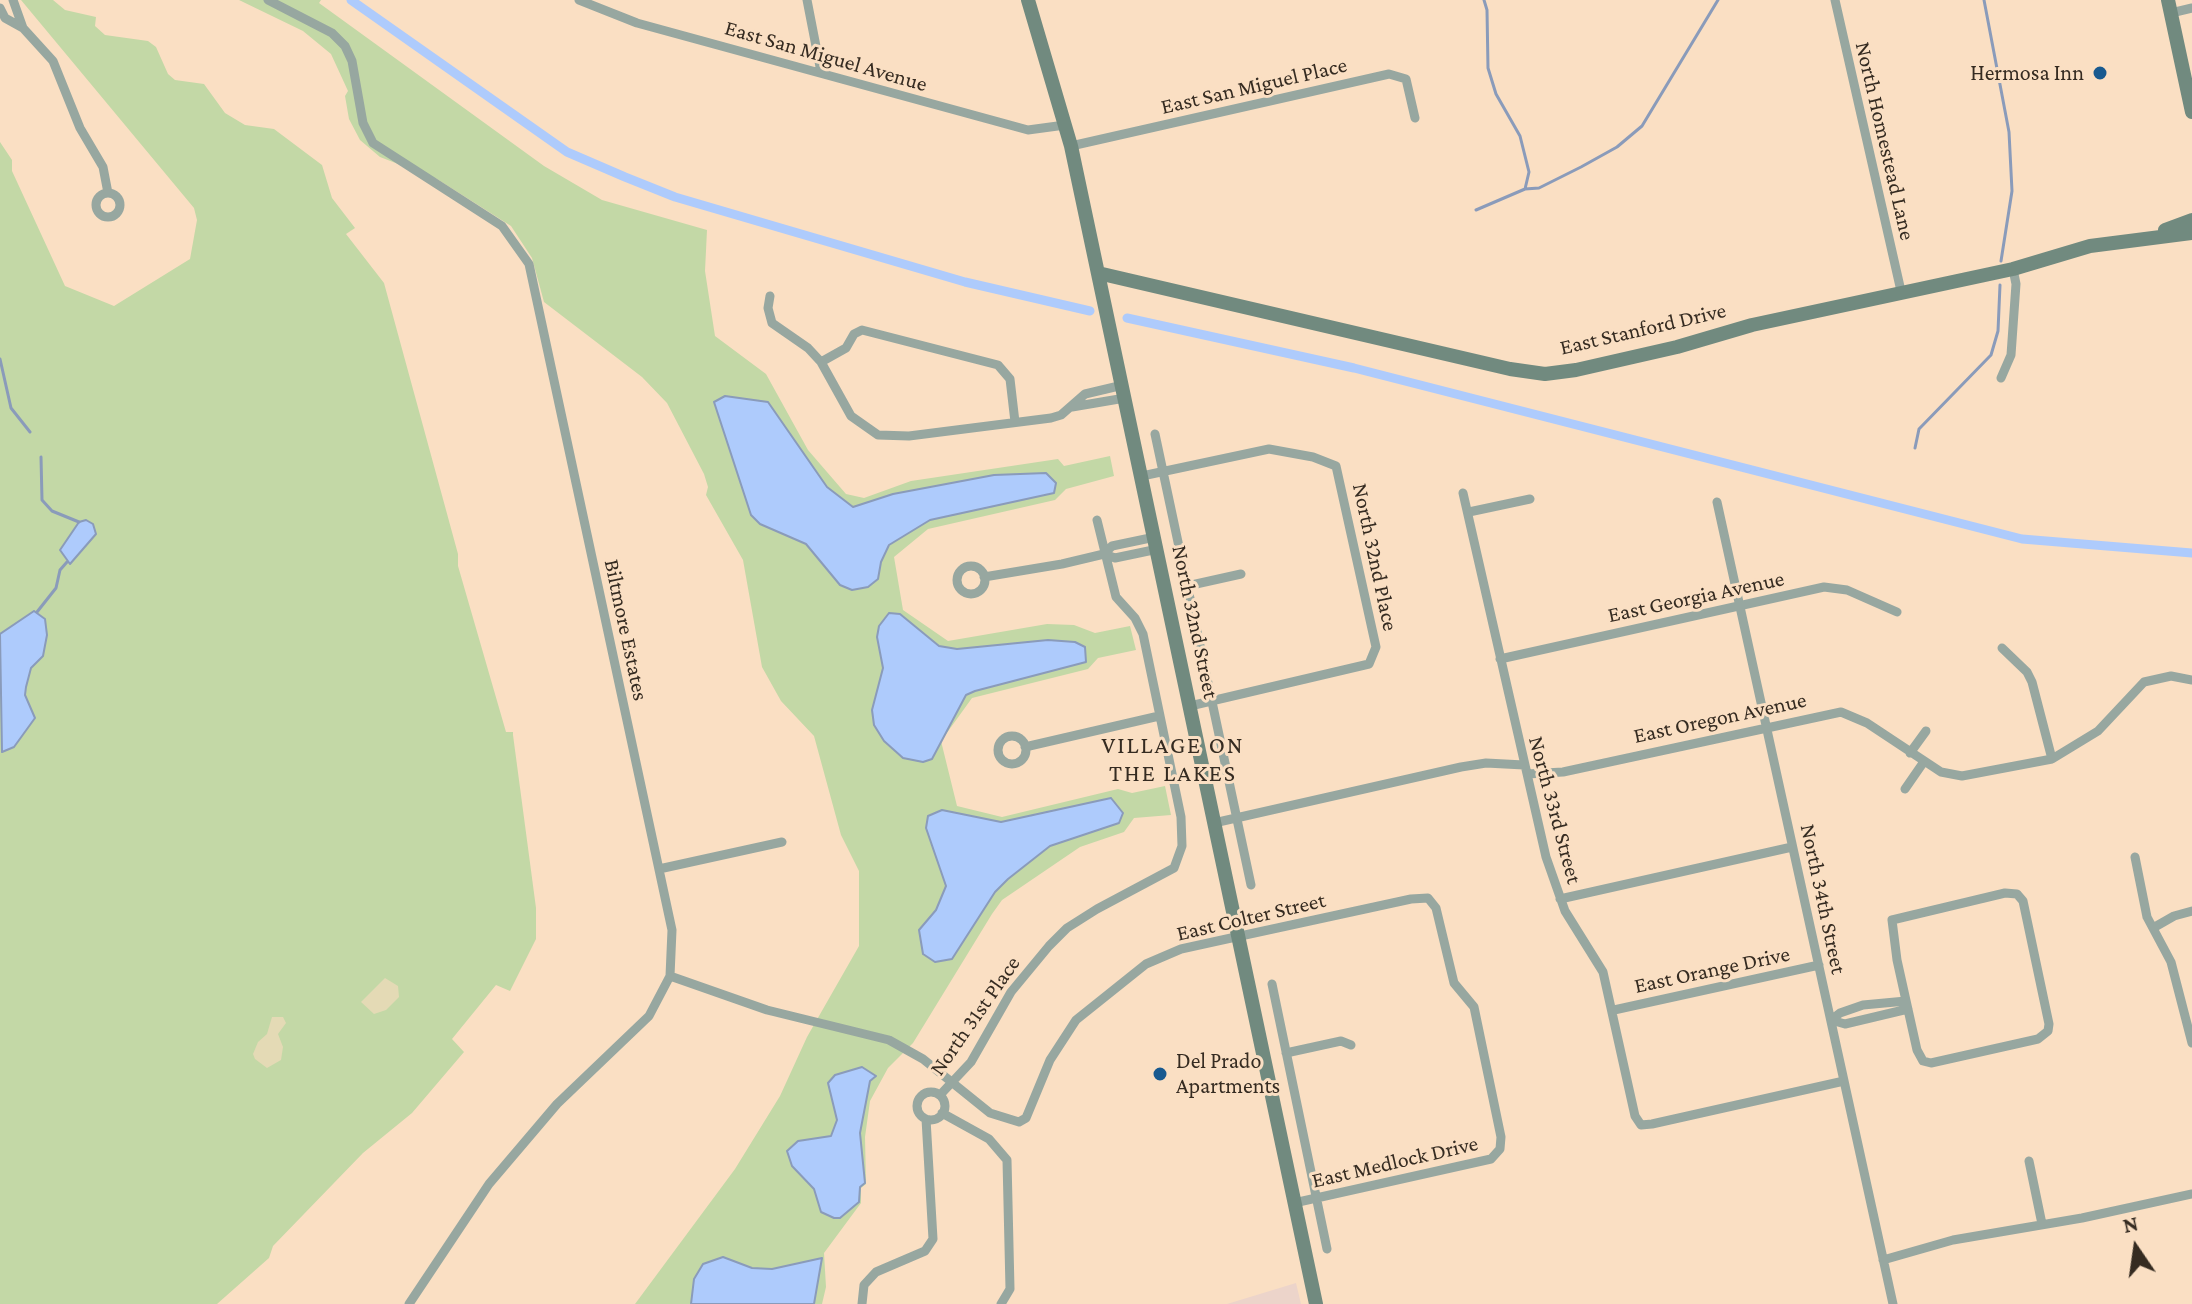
<!DOCTYPE html>
<style>
body{margin:0}
#map{position:relative;width:2192px;height:1304px;overflow:hidden;background:#fadfc3;font-family:"Crimson Pro",serif}
canvas{display:block}
.north{position:absolute;left:2096px;top:1208px;width:80px;height:80px;-webkit-text-stroke:6px #fadfc3;paint-order:stroke;rotate:347deg;font-size:22px;font-weight:700;line-height:32px;text-align:center;color:#352b21}
.north::after{content:'';display:block;margin:auto;width:28px;height:36px;background:#352b21;clip-path:polygon(50% 0,100% 100%,50% 72%,0 100%)}
</style>
<div id="map">
<canvas width="2192" height="1304"></canvas>
<div class="north">N</div>
</div>
<script>
const context = document.querySelector('canvas').getContext('2d');
context.lineJoin = 'round';
function paint(path, color) { context.fillStyle = color; context.fill(path, 'evenodd'); }
const toPath = rows => new Path2D(rows.map(r => 'M' + r).join(''));
function stroke(path, color, width, dash) { context.strokeStyle = color; context.lineWidth = width; context.lineCap = dash ? 'butt' : 'round'; context.setLineDash(dash || []); context.stroke(path); }
function write(font, color, halo, rows, align = 'center') {
  context.font = font + ' "Crimson Pro",serif'; context.lineWidth = 6; context.setLineDash([]); context.textBaseline = 'middle'; context.strokeStyle = halo; context.fillStyle = color; for (const [text, x, y, turn = 0] of rows) {
    context.save(); context.translate(x, y); context.rotate((+turn || 0) * Math.PI / 180); context.textAlign = isNaN(turn) ? turn : align; if (halo) context.strokeText(text, 0, 0); context.fillText(text, 0, 0); context.restore();
  }
}
const commercial = toPath([
 [1296,1283,1301,1304,1227,1304]
]);
const green = toPath([
 [21,0,53,0,65,10,96,17,95,26,105,35,148,41,156,47,168,74,175,80,204,84,225,113,245,125,274,129,322,165,332,198,355,228,346,234,384,283,458,554,458,566,506,732,513,732,513,735,536,908,536,939,510,991,496,985,452,1039,464,1052,412,1113,363,1153,273,1246,269,1258,217,1304,0,1304,0,142,12,160,12,171,65,286,114,306,190,259,197,220,194,208],
 [239,0,321,0,319,3,544,166,602,200,707,230,705,271,715,336,766,374,808,450,846,494,864,498,911,481,1058,459,1064,466,1110,456,1114,476,1066,489,1055,500,928,529,894,557,903,610,948,641,1047,624,1074,625,1095,633,1130,626,1136,650,1098,658,1088,669,972,698,941,741,957,806,1002,817,1118,789,1132,793,1165,786,1171,815,1134,818,1124,832,1080,847,1002,900,992,914,913,1043,888,1068,870,1101,865,1137,866,1184,861,1188,861,1203,824,1253,826,1287,822,1304,635,1304,735,1169,780,1096,807,1037,859,946,859,871,841,835,814,736,781,701,762,667,743,560,706,495,708,487,704,474,667,403,642,377,544,302,532,258,511,226,437,179,380,157,360,140,349,119,345,96,348,91,331,54,303,31]
]);
const sand = toPath([
 [385,978,398,986,399,997,386,1010,374,1014,361,1002],
 [272,1017,283,1017,286,1023,278,1034,283,1047,281,1060,267,1068,255,1059,253,1054,258,1042,267,1034]
]);
const water = toPath([
 [725,396,768,402,827,487,853,507,893,494,994,475,1046,473,1056,483,1054,493,930,520,889,545,881,562,878,579,868,587,852,590,840,585,806,544,760,524,751,515,714,402,725,396],
 [86,520,93,524,96,534,70,564,60,550,79,522,86,520],
 [34,611,45,619,47,635,43,656,31,668,26,687,25,695,35,718,14,747,2,752,0,634,34,611],
 [889,613,900,614,939,646,957,649,1048,640,1075,642,1085,647,1086,662,975,691,966,695,932,759,923,762,903,758,884,741,874,725,872,710,883,668,877,637,879,626,889,613],
 [1111,798,1123,813,1119,823,1050,846,1008,879,995,892,952,959,935,962,923,954,919,930,936,910,946,886,926,828,928,816,942,810,1001,822,1111,798],
 [862,1067,876,1076,870,1081,860,1133,865,1183,860,1187,859,1202,840,1218,834,1218,821,1212,814,1189,792,1166,787,1151,798,1141,831,1136,837,1120,828,1083,835,1075,862,1067],
 [723,1257,752,1268,772,1269,822,1258,814,1304,691,1304,694,1279,703,1264,723,1257]
]);
const stream = toPath([
 [1484,0,1487,10,1488,68,1496,94,1520,136,1529,172,1525,189],
 [1984,0,2009,132,2012,191,2001,261],
 [1476,210,1525,189,1539,188,1581,167,1617,147,1642,126,1718,0],
 [0,359,11,408,30,432],
 [1915,448,1919,429,1991,355,1998,331,2000,285],
 [41,457,42,500,52,511,79,522],
 [37,612,56,588,60,570,67,562]
]);
const canal = toPath([
 [351,0,567,152,625,177,675,197,965,282,1090,311],
 [1127,318,1354,368,2022,539,2192,553]
]);
const street = toPath([
 [13,0,23,28],
 [268,0,332,33,345,46,352,61,363,123,373,143,502,226,529,264,672,930,670,976,649,1016,557,1104,489,1184,409,1304],
 [579,0,637,23,1028,130,1065,125],
 [807,0,821,72],
 [1835,0,1901,291],
 [0,8,5,18,23,28,53,61,80,128,103,167,108,193],
 [2171,13,2192,8],
 [1071,146,1389,74,1406,79,1415,118],
 '96 205a12 12 0 1 1 24 0a12 12 0 1 1-24 0Z',
 [770,296,768,308,772,323,808,348,821,362,851,416,878,435,909,436,1051,418,1061,415,1085,394,1123,385],
 [821,362,846,348,854,334,862,330,998,365,1010,379,1015,422],
 [2001,378,2011,355,2016,284,2013,269],
 [1072,407,1125,398],
 [1155,434,1251,885],
 [1142,476,1269,449,1313,457,1336,466,1376,647,1369,664,1190,706],
 [1463,493,1546,857,1565,911,1603,972,1635,1116,1641,1125,1652,1124,1844,1081],
 [1717,502,1893,1304],
 [1469,512,1530,499],
 [1104,554,1115,558,1158,549],
 '957 580a14 14 0 1 1 28 0a14 14 0 1 1-28 0Z',
 [984,577,1062,564,1104,554,1112,546,1155,537],
 [1187,586,1241,574],
 [2002,648,2027,672,2032,682,2052,759],
 [1500,659,1824,587,1847,590,1897,612],
 '998 750a14 14 0 1 1 28 0a14 14 0 1 1-28 0Z',
 [1025,747,1159,716],
 [1910,753,1926,731],
 [1527,774,1563,772,1841,712,1867,723,1941,772,1962,776,2052,759,2098,731,2144,682,2171,676,2192,680],
 [1905,789,1923,763],
 [1214,823,1461,767,1486,763,1524,765],
 [2135,857,2147,917,2171,962,2192,1043],
 [659,869,782,842],
 [2005,893,2017,894,2023,901,2049,1024,2048,1031,2038,1039,1931,1063,1923,1061,1917,1050,1897,960,1892,920,2005,893],
 [1560,899,1792,847],
 [2153,928,2174,916,2192,911],
 [670,976,767,1010,889,1040,923,1059,990,1113,1019,1122,1026,1118,1050,1060,1076,1020,1146,964,1181,949,1222,940,1411,899,1428,898,1436,908,1454,983,1474,1007,1501,1137,1500,1149,1491,1159,1294,1203],
 [1272,984,1327,1249],
 [1614,1010,1819,965],
 [1831,1020,1840,1013,1863,1005,1906,1001],
 [1831,1020,1845,1024,1908,1009],
 [1286,1053,1341,1041,1351,1045],
 '917 1106a14 14 0 1 1 28 0a14 14 0 1 1-28 0Z',
 [940,1095,971,1062,1011,992,1049,946,1067,928,1097,909,1174,868,1182,846,1181,817,1143,634,1135,618,1116,597,1097,520],
 [942,1113,989,1139,1007,1160,1010,1289,1001,1304],
 [2029,1161,2042,1224],
 [1883,1260,1953,1240,2082,1218,2192,1194],
 [862,1304,864,1285,876,1272,925,1251,933,1239,926,1119]
]);
const secondary = toPath([
 [1028,0,1071,146,1316,1304],
 [2168,0,2192,112],
 [2165,230,2192,220],
 [1098,273,1510,369,1545,374,1576,370,1677,347,1752,325,2013,269,2090,246,2192,233]
]);
const markers = [
 [2100,73,8,"#18598f"],
 [1160,1074,8,"#18598f"]
];
const streetNames = [
 ["East San Miguel Avenue",826,56,16],
 ["East San Miguel Place",1254,86,-13],
 ["North Homestead Lane",1885,141,77],
 ["East Stanford Drive",1643,329,-13],
 ["North 32nd Place",1375,557,78],
 ["East Georgia Avenue",1696,597,-12],
 ["North 32nd Street",1195,622,78],
 ["Biltmore Estates",626,630,78],
 ["East Oregon Avenue",1720,718,-12],
 ["North 33rd Street",1555,810,75],
 ["North 34th Street",1823,899,78],
 ["East Colter Street",1251,917,-13],
 ["East Orange Drive",1712,970,-12],
 ["North 31st Place",975,1016,-55],
 ["East Medlock Drive",1395,1162,-13]
];
const poiNames = [
 ["Hermosa Inn",2084,73],
 ["Del Prado",1176,1061,"left"],
 ["Apartments",1176,1086,"left"]
];
const neighbourhoodNames = [
 ["VILLAGE ON",1173,746],
 ["THE LAKES",1173,774]
];
paint(commercial, '#ecd4ca');
paint(green, '#c3d8a6');
paint(sand, '#e4dab5');
paint(water, '#aecbfc');
stroke(water, '#8a9bba', 2);
stroke(stream, '#8a9bba', 3);
stroke(canal, '#aecbfc', 9);
stroke(street, '#97a7a0', 9);
stroke(secondary, '#718a7f', 14);
for (const [x, y, r, color] of markers) { const dot = new Path2D(); dot.arc(x, y, r, 0, 2 * Math.PI); context.fillStyle = color; context.fill(dot); stroke(dot, '#fadfc3', 3); }
write('22px', '#352b21', '#fadfc3', streetNames);
write('22px', '#352b21', '#fadfc3', poiNames, 'right');
context.letterSpacing = '2px';
write('24px', '#352b21', '#fadfc3', neighbourhoodNames);
context.letterSpacing = '0px';
</script>
